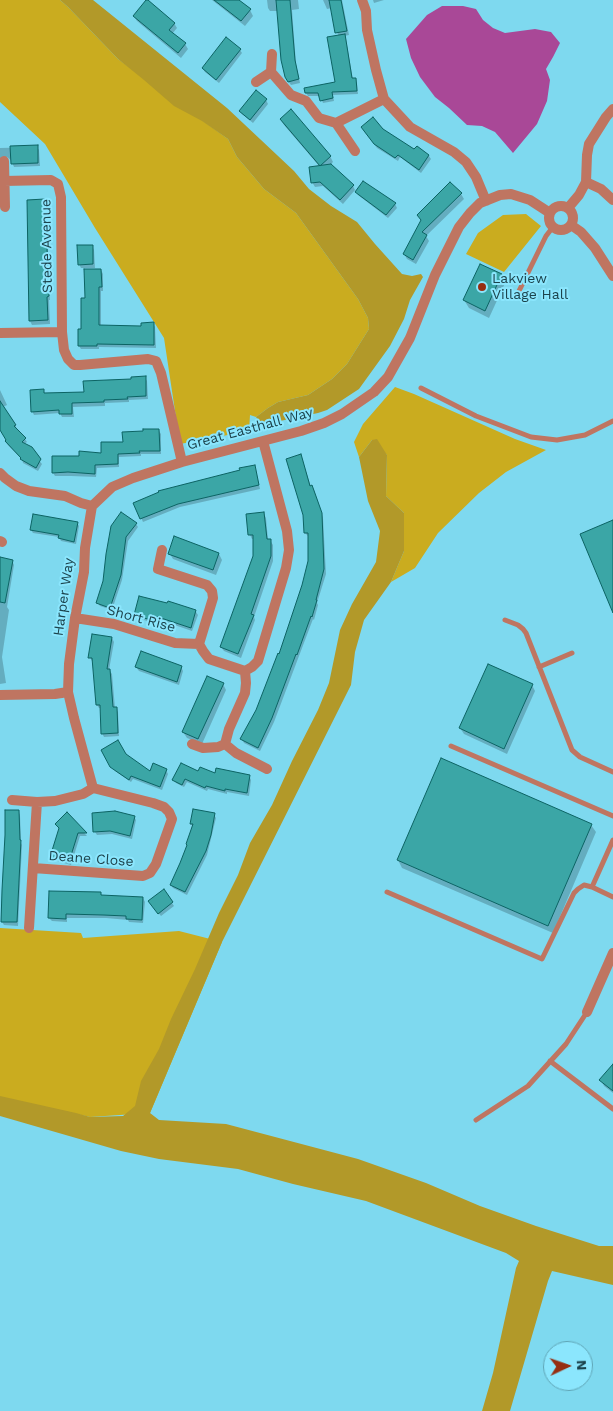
<!DOCTYPE html>
<style>
body{margin:0}
#map{position:relative;width:613px;height:1411px;overflow:hidden;background:#7ed9ef;font-family:"Work Sans",sans-serif}
canvas{display:block}
.north{position:absolute;left:543px;top:1341px;width:50px;height:50px;box-sizing:border-box;background:#8be6fd;border:1px solid #5fa5b6;border-radius:50%;rotate:87deg;font-size:14px;font-weight:700;line-height:20px;text-align:center;color:#1c434c}
.north::after{content:'';display:block;margin:auto;width:18px;height:22px;background:#962e11;clip-path:polygon(50% 0,100% 100%,50% 72%,0 100%)}
</style>
<div id="map">
<canvas width="613" height="1411"></canvas>
<div class="north">N</div>
</div>
<script>
const context = document.querySelector('canvas').getContext('2d');
context.lineJoin = 'round';
function paint(path, color) { context.fillStyle = color; context.fill(path, 'evenodd'); }
const toPath = rows => new Path2D(rows.map(r => 'M' + r).join(''));
function stroke(path, color, width, dash) { context.strokeStyle = color; context.lineWidth = width; context.lineCap = dash ? 'butt' : 'round'; context.setLineDash(dash || []); context.stroke(path); }
function write(font, color, halo, rows, align = 'center') {
  context.font = font + ' "Work Sans",sans-serif'; context.lineWidth = 4; context.setLineDash([]); context.textBaseline = 'middle'; context.strokeStyle = halo; context.fillStyle = color; for (const [text, x, y, turn = 0] of rows) {
    context.save(); context.translate(x, y); context.rotate((+turn || 0) * Math.PI / 180); context.textAlign = isNaN(turn) ? turn : align; if (halo) context.strokeText(text, 0, 0); context.fillText(text, 0, 0); context.restore();
  }
}
const green = toPath([
 [0,0,60,0,68,7,118,59,228,139,237,157,264,189,296,213,358,299,368,318,369,329,347,364,332,379,308,395,278,402,268,408,256,417,250,415,249,431,180,444,164,338,95,228,45,144,0,102],
 [526,214,541,226,504,272,466,254,478,233,503,215],
 [395,387,414,394,515,439,546,450,506,472,479,493,438,533,415,568,391,582,404,551,404,513,386,496,387,455,372,440,359,457,354,442,363,424],
 [0,928,81,933,83,938,179,931,222,942,150,1113,90,1117,0,1097]
]);
const forest = toPath([
 [60,0,93,0,227,108,294,171,309,189,331,206,357,222,375,244,402,274,412,276,421,274,423,277,410,300,404,319,390,346,359,389,327,410,318,413,280,421,262,426,256,417,268,408,278,402,308,395,332,379,347,364,369,329,368,318,358,299,296,213,264,189,237,157,228,139,202,121,174,106,144,80,118,59,68,7],
 [377,439,387,455,386,496,404,513,404,551,391,582,364,620,355,652,351,685,222,942,150,1113,159,1120,226,1124,358,1159,426,1183,480,1206,536,1226,599,1246,613,1246,613,1285,552,1271,548,1281,510,1411,482,1411,493,1373,516,1268,519,1261,506,1253,366,1201,293,1184,238,1169,159,1159,121,1151,0,1116,0,1096,76,1113,90,1117,123,1116,135,1106,141,1081,159,1049,171,1019,195,969,219,913,238,875,250,843,272,805,292,761,318,710,329,683,340,630,352,604,376,562,380,531,368,501,359,457,372,440]
]);
const water = toPath([
 [442,6,463,6,476,9,483,20,493,28,505,33,535,29,551,32,560,43,553,57,546,69,550,80,547,101,537,124,513,153,495,132,482,126,467,125,449,108,435,97,420,77,411,58,406,39,427,15]
]);
const shadow = toPath([
 [212,0,237,0,250,10,253,16,245,26],
 [267,0,298,0,299,9,292,10,296,64,300,83,291,85,288,81,278,11,270,11,268,8],
 [323,0,342,0,349,35,344,36,346,39,353,80,355,79,357,83,358,94,333,95,334,101,323,103,320,96,308,96,306,93,336,83,339,37,337,32,332,8,327,9],
 [373,0,384,0,374,3],
 [134,16,174,23,177,28,172,34,185,44,188,49,181,58,137,21],
 [240,50,242,53,219,83,205,72,203,69],
 [256,92,266,100,268,104,253,123,242,114,240,111],
 [281,120,330,156,333,162,330,165,353,186,356,192,395,204,397,208,388,218,358,195,355,190,343,204,323,186,315,187,312,182,320,167,284,125],
 [382,130,415,150,417,148,429,156,431,159,421,173,400,157,398,161,377,148,364,131],
 [37,147,39,150,40,166,14,167,11,160,7,157,0,161,0,148],
 [461,194,464,199,426,236,429,241,416,264,407,259,404,254,422,221],
 [29,201,44,201,46,204,50,300,49,300,50,324,32,325,30,321],
 [92,246,94,250,95,268,81,268,79,264],
 [101,270,103,274,103,291,101,291,101,327,143,327,153,324,155,327,156,348,99,347,99,349,81,349,79,346,82,330],
 [501,275,505,283,489,318,469,308,464,300],
 [145,378,147,381,148,399,129,400,129,402,105,403,105,406,73,407,74,417,62,417,60,413,34,415,32,411,43,390,45,394,85,393],
 [0,390,7,405,3,407,15,425,17,429,16,430,25,439,27,442,24,444,42,464,38,471,23,463,22,459,8,445,6,442,8,440,0,429],
 [159,431,161,434,161,454,141,454,141,456,119,457,119,467,97,468,96,477,71,476,55,476,53,473,80,457,102,454,124,443],
 [301,456,311,487,314,490,323,518,326,574,317,603,318,605,314,620,313,619,274,722,260,751,244,743,242,739,257,710,280,655,310,562,309,536,308,536,305,533],
 [254,466,256,470,260,489,180,507,143,522,135,504],
 [264,514,266,518,268,540,270,540,273,545,273,561,254,617,255,620,241,658,224,651,221,647,254,556,254,539,252,539,250,535],
 [77,523,79,526,76,544,61,541,59,537,33,533,31,530],
 [136,524,138,527,128,541,122,580,112,610,100,606,98,603,105,582,107,554],
 [170,554,219,554,222,560,216,575,173,559],
 [0,559,12,561,14,565,7,607,9,610,2,657,6,683,0,684],
 [196,612,198,615,192,631,154,618,153,623,138,618,136,615],
 [112,638,114,642,109,670,112,674,115,708,116,708,118,712,119,736,104,737,102,733,102,708,99,708,97,705,94,661,92,661,90,657],
 [136,667,181,667,183,671,179,685,139,671],
 [223,684,226,690,202,744,187,738,183,732],
 [532,685,535,691,507,754,464,734,460,728],
 [103,750,125,755,150,773,166,770,168,774,162,790,133,779,131,782,115,771],
 [199,773,249,776,251,780,249,796,227,792,227,794,208,789,207,791,187,782,184,787,176,783,174,780],
 [18,811,20,815,21,843,22,845,18,926,4,925,2,922],
 [67,814,87,836,80,836,71,865,54,860,51,857,60,829,56,824],
 [214,815,216,818,207,855,187,895,173,888,171,885,181,863,193,827,191,824],
 [134,817,136,820,132,839,112,834,97,835,95,832],
 [591,825,596,832,553,933,402,868,398,860],
 [100,893,102,897,143,898,145,902,143,923,129,922,128,920,106,918,67,918,67,922,52,921,49,918],
 [172,903,174,906,161,916,152,905],
 [613,1065,613,1093,604,1086,601,1080]
]);
const building = toPath([
 [146,0,148,0,175,23,169,30,186,43,178,53,133,16,146,0],
 [214,0,239,0,251,9,241,21,214,0],
 [276,0,290,0,295,60,299,79,288,82,285,77,281,60,276,0],
 [329,0,341,0,347,31,335,33,329,0],
 [345,34,352,78,356,78,357,91,332,92,333,98,320,101,318,93,305,93,304,88,335,82,327,37,345,34],
 [226,37,241,49,216,80,202,68,226,37],
 [256,90,267,99,250,120,239,111,256,90],
 [291,109,331,156,320,166,280,119,291,109],
 [373,117,383,129,414,149,417,146,429,155,419,170,398,155,395,158,374,144,361,127,373,117],
 [38,145,38,163,11,164,10,146,38,145],
 [331,164,354,185,340,200,320,182,311,183,309,167,331,164],
 [363,181,396,203,386,215,355,192,363,181],
 [450,182,462,193,422,232,427,235,413,260,403,254,421,220,417,215,450,182],
 [45,199,49,296,47,297,48,320,29,321,27,200,45,199],
 [77,245,93,245,93,264,78,265,77,245],
 [480,264,502,274,485,311,463,300,480,264],
 [84,269,101,269,102,287,99,287,99,325,141,326,141,323,154,322,154,345,97,344,97,346,78,346,78,329,81,329,81,298,85,298,84,269],
 [146,376,146,396,127,397,128,399,104,400,104,402,72,403,72,414,59,414,59,410,31,412,30,390,44,389,44,393,84,392,83,381,131,379,131,377,146,376],
 [0,401,16,425,14,426,26,438,22,442,32,447,41,459,36,468,20,459,21,458,5,441,6,440,0,430,0,401],
 [143,429,159,429,160,451,139,451,140,453,118,454,118,464,95,465,95,474,68,472,52,473,52,456,79,456,79,451,101,453,101,442,123,442,122,432,143,431,143,429],
 [301,454,310,486,312,485,322,513,324,569,316,600,317,600,312,617,311,616,297,655,296,654,272,718,258,748,240,739,256,710,278,653,279,654,302,585,308,561,308,533,304,533,303,515,286,459,301,454],
 [255,465,259,485,178,504,140,519,133,503,159,492,158,491,240,470,239,468,255,465],
 [121,512,137,523,126,537,121,575,110,608,96,603,103,581,106,554,111,526,121,512],
 [264,512,267,539,271,539,271,556,251,614,254,615,238,654,220,647,253,556,253,535,248,535,246,514,264,512],
 [33,514,78,522,74,542,58,538,59,535,30,530,33,514],
 [613,520,613,613,580,534,613,520],
 [174,536,219,553,213,570,168,554,174,536],
 [0,557,13,560,5,603,0,602,0,557],
 [139,596,167,603,168,601,196,610,191,628,152,615,151,620,134,615,139,596],
 [92,634,112,637,107,669,110,669,113,707,117,707,118,733,101,734,100,705,96,705,92,658,88,658,92,634],
 [141,651,182,666,177,682,135,667,141,651],
 [488,664,533,684,504,749,459,728,488,664],
 [207,676,224,683,198,739,182,732,207,676],
 [118,740,126,754,150,771,153,763,167,769,160,787,131,776,129,780,110,767,101,750,118,740],
 [441,758,592,824,548,926,397,860,441,758],
 [181,763,198,771,200,767,215,773,216,768,250,775,247,793,225,789,225,791,206,786,205,788,185,779,182,785,172,780,181,763],
 [193,809,215,813,211,835,206,851,185,892,170,885,180,863,187,845,186,844,193,824,190,824,193,809],
 [5,810,19,810,20,840,21,840,17,922,1,922,2,890,5,835,5,810],
 [115,811,135,816,130,836,110,831,93,832,92,813,115,811],
 [67,812,87,833,78,833,69,862,50,857,59,828,55,824,67,812],
 [164,889,173,902,158,914,148,901,164,889],
 [49,891,101,892,101,895,143,897,142,920,126,919,126,916,103,915,66,914,66,919,48,918,49,891],
 [613,1064,613,1091,599,1080,613,1064]
]);
const lane = toPath([
 [518,293,546,236,553,227],
 [421,388,476,416,531,437,557,440,585,435,613,421],
 [505,620,518,625,523,629,526,633,572,750,580,757,613,772],
 [539,667,572,653],
 [451,746,613,816],
 [592,887,613,840],
 [387,892,542,959,574,893,578,889,584,885,592,887,613,897],
 [550,1061,613,1109],
 [476,1120,528,1086,566,1044,587,1012]
]);
const street = toPath([
 [362,0,366,11,367,30,376,70,384,99,410,127,454,152,466,162,476,177,486,201],
 [272,54,271,72,291,95,306,101,319,118,336,123,384,99],
 [256,82,271,72],
 [336,123,355,151],
 [4,161,5,207],
 [4,181,51,180,58,184,61,197,62,332,64,350,68,359,74,365,80,365,148,359,156,361,161,373,182,462],
 [586,182,601,189,613,200],
 '549 218a12 12 0 1 1 24 0a12 12 0 1 1-24 0Z',
 [568,208,579,195,586,182,587,155,589,144,606,117,613,109],
 [571,225,581,232,595,248,613,276],
 [0,333,62,332],
 [0,473,5,478,16,486,29,491,65,496,81,503,92,506,112,487,133,478,182,462,301,431,324,423,342,414,374,392,388,377,410,338,435,275,459,227,470,213,480,203,500,195,511,194,530,200,550,213],
 [92,506,85,548,84,572,75,618,69,664,68,692,74,718,93,788],
 [0,541,2,542],
 [162,550,158,569,207,585,212,591,213,598,199,644,203,651,209,659,245,671],
 [75,618,114,624,175,643,199,644],
 [245,671,252,667,258,661,286,568,289,550,287,531,263,441],
 [0,695,55,694,68,692],
 [192,744,203,748,218,747,225,744,229,729,245,693,246,683,245,671],
 [225,744,236,753,267,769],
 [12,800,37,802,55,801,83,794,93,788,153,803,164,807,169,812,172,819,156,864,150,873,143,876,33,868],
 [29,928,37,802],
 [587,1012,613,953]
]);
const markers = [
 [482,287,5,"#962e11"]
];
const streetNames = [
 ["Stede Avenue",47,246,-91],
 ["Great Easthall Way",250,429,-15],
 ["Harper Way",64,597,-82],
 ["Short Rise",141,619,15],
 ["Deane Close",91,859,4]
];
const poiNames = [
 ["Lakview",492,279],
 ["Village Hall",492,295]
];
paint(green, '#caac1f');
paint(forest, '#b29929');
paint(water, '#a94897');
paint(shadow, '#0003');
paint(building, '#3ba6a6');
stroke(building, '#0c6363', 1);
stroke(lane, '#bf7561', 5);
stroke(street, '#bf7561', 10);
for (const [x, y, r, color] of markers) { const dot = new Path2D(); dot.arc(x, y, r, 0, 2 * Math.PI); context.fillStyle = color; context.fill(dot); stroke(dot, '#8be6fd', 2); }
write('14px', '#1c434c', '#8be6fd', streetNames);
write('14px', '#1c434c', '#8be6fd', poiNames, 'left');
</script>
